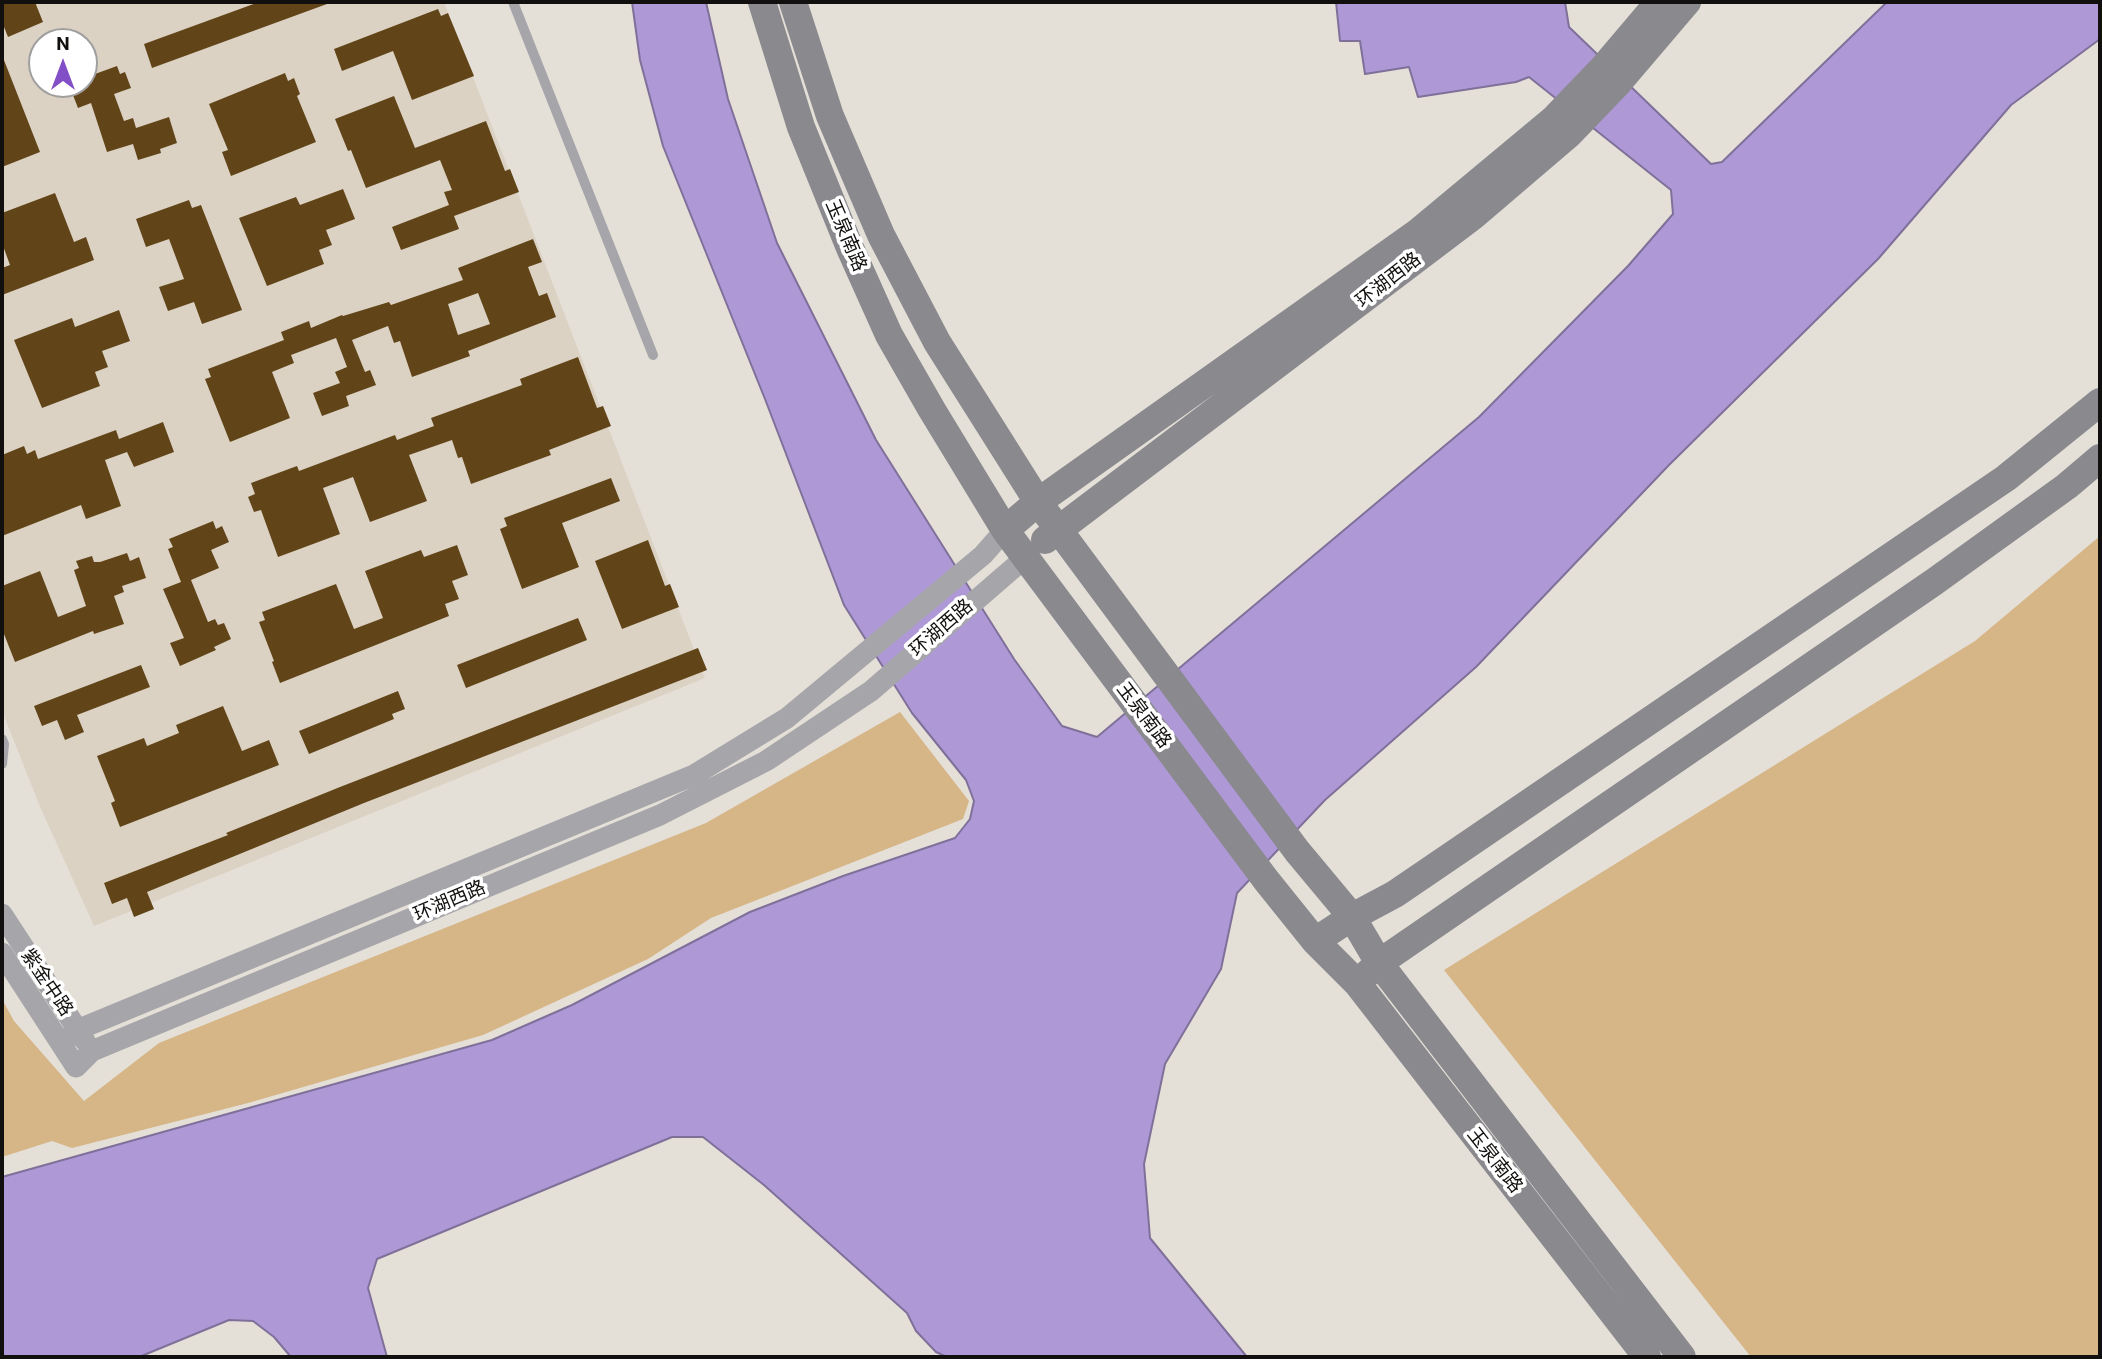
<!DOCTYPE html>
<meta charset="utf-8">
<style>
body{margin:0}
#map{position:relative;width:2102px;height:1359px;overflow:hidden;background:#e4dfd7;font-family:Roboto,sans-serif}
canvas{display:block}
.frame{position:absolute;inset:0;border:4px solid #12100e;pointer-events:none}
.north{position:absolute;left:28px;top:28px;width:70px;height:70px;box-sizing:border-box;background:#fff;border:2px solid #a09f9f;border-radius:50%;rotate:0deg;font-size:19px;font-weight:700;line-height:28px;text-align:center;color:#12100e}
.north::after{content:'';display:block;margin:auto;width:24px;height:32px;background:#834fc7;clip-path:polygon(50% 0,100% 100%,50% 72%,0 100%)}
</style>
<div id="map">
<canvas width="2102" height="1359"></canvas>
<div class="frame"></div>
<div class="north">N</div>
</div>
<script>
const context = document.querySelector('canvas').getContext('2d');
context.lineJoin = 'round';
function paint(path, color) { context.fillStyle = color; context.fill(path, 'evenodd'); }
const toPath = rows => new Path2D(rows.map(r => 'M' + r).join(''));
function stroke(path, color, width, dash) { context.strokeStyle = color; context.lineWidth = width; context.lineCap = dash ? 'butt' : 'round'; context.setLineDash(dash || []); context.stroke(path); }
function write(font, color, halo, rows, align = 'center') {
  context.font = font + ' Roboto,"Noto Sans SC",sans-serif'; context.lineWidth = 7; context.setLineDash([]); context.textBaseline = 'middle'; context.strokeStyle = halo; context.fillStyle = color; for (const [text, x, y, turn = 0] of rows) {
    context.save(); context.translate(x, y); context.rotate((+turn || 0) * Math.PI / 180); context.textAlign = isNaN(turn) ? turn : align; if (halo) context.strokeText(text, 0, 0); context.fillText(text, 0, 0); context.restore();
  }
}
const built = toPath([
 [2,2,444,2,705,678,94,926,41,809,2,711],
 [42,42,84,42,84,84,42,84]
]);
const green = toPath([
 [2100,536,2100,1357,1751,1357,1444,970,1975,641],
 [900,712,969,801,963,819,711,918,648,959,483,1035,248,1103,72,1148,52,1141,2,1157,2,999,14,1021,84,1101,159,1043,706,823]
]);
const water = toPath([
 [632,2,706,2,728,99,777,243,876,440,1014,659,1062,726,1097,737,1479,417,1628,266,1673,214,1671,190,1529,77,1516,82,1418,97,1409,67,1365,74,1360,41,1340,41,1336,2,1565,2,1569,27,1711,164,1722,162,1887,2,2100,2,2100,39,2011,105,1878,259,1669,465,1476,667,1325,800,1237,893,1221,969,1165,1064,1144,1164,1150,1238,1247,1357,947,1357,936,1352,916,1331,907,1313,764,1185,703,1137,672,1137,377,1259,368,1288,387,1357,291,1357,274,1337,253,1321,229,1320,139,1357,2,1357,2,1177,492,1040,572,1005,750,912,843,876,955,838,970,819,974,801,966,780,912,713,844,605,765,399,663,146,640,60,632,2]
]);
const building = toPath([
 [2,2,35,2,43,22,8,37,2,22],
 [259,2,327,2,327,4,152,68,144,44],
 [438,9,441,16,448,13,474,76,412,100,393,51,342,71,334,49],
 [2,55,40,152,2,167],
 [117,66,120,74,125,72,131,88,114,94,124,121,133,118,136,128,169,117,177,143,160,149,161,153,138,160,133,144,107,152,91,103,78,108,71,90,78,88,77,84,84,84,84,78],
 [285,73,288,81,294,78,300,94,297,96,316,142,231,176,222,152,228,150,209,104],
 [394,96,415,148,486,121,505,171,510,169,519,192,454,216,459,229,401,250,392,227,449,205,444,192,452,190,440,160,366,188,351,150,348,151,335,119],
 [343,189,355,219,326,230,332,245,319,250,324,264,267,286,239,218,296,197,300,205],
 [55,193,74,242,86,237,94,260,2,295,2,268,10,265,2,243,2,213],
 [189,200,192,208,201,205,242,310,202,324,194,302,168,311,159,287,184,279,169,239,146,247,136,219],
 [533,239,542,262,528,267,539,296,547,293,556,317,468,351,470,356,412,377,400,341,394,343,388,326,352,340,365,372,370,370,376,385,346,396,349,406,322,416,313,393,340,383,335,372,347,367,336,338,291,355,294,363,272,372,290,418,230,442,205,379,211,377,208,369,284,340,281,332,309,321,311,328,342,315,343,316,389,302,391,305,463,280,458,268],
 [478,293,490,324,458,335,448,304],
 [119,310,130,341,102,351,108,367,95,372,100,386,42,408,14,340,72,318,75,327],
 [578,357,597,408,603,406,611,426,549,450,551,455,471,484,462,457,458,458,452,440,409,455,427,501,370,522,353,477,323,488,340,534,278,557,261,510,254,512,248,497,255,494,251,483,297,466,299,471,395,435,397,440,434,426,431,418,522,385,520,379],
 [163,422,174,452,134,467,127,452,105,460,121,506,86,519,81,505,2,536,2,455,24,446,27,454,35,450,38,459,116,430,119,439],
 [611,478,620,501,562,523,579,567,522,589,500,529,507,526,504,518],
 [213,521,216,529,222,526,229,542,211,550,219,568,191,580,208,622,215,619,218,625,224,623,231,639,214,647,216,650,180,666,170,643,184,638,163,589,181,582,168,549,173,547,169,539],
 [648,540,665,586,670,584,679,607,622,629,595,561],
 [457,545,468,575,452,581,459,599,445,604,449,616,280,683,272,662,274,661,259,622,265,620,262,612,336,584,354,629,383,618,365,571,421,550,424,557],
 [127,553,130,561,139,557,146,578,122,586,124,592,114,596,124,624,94,634,93,631,15,662,2,629,2,586,40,571,58,617,86,606,74,570,79,568,76,561,92,556,94,562,100,562],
 [578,618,587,640,466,688,457,665],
 [698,648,707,670,364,803,147,892,154,909,134,917,127,898,112,904,104,883,228,835,226,833,340,787],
 [141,665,150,687,77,715,84,732,65,740,57,720,42,726,34,706],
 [398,691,405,709,392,714,394,719,309,754,299,731],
 [223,706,242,751,269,740,279,765,120,827,111,803,115,801,97,756,144,738,147,746,179,733,176,725]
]);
const lane = toPath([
 [513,2,653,355],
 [2,739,4,744,2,764]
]);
const street = toPath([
 [2,914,85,1041],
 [2,953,76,1067,92,1051,660,815,766,761,871,691,1026,557],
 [61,1044,77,1030,694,775,787,718,983,555,1005,530]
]);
const secondary = toPath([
 [762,2,801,127,850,248,889,335,932,410,1005,530,1266,880,1315,941,1357,983,1647,1357],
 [793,2,830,116,881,235,937,342,1038,502,1297,851,1352,917,1379,963,1682,1357],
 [1005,530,1038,502,1417,233,1554,119,1603,68,1659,2],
 [1045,540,1473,216,1569,134,1618,83,1687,2],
 [1315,941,1352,917,1395,894,2006,478,2100,402],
 [1367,974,1379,963,1934,582,2067,486,2100,458]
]);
const streetNames = [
 ["玉泉南路",845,236,67],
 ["环湖西路",1389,281,-38],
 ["环湖西路",942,629,-41],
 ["玉泉南路",1143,716,53],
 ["环湖西路",450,902,-23],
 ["紫金中路",46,983,56],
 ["玉泉南路",1494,1161,52]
];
paint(built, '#dcd2c4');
paint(green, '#d6b586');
paint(water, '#ae99d6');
stroke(water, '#7f709a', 2);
paint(building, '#614518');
stroke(lane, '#a6a5a9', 10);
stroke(street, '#a6a5a9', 21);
stroke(secondary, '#8a898e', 28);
write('19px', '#12100e', '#fff', streetNames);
</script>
